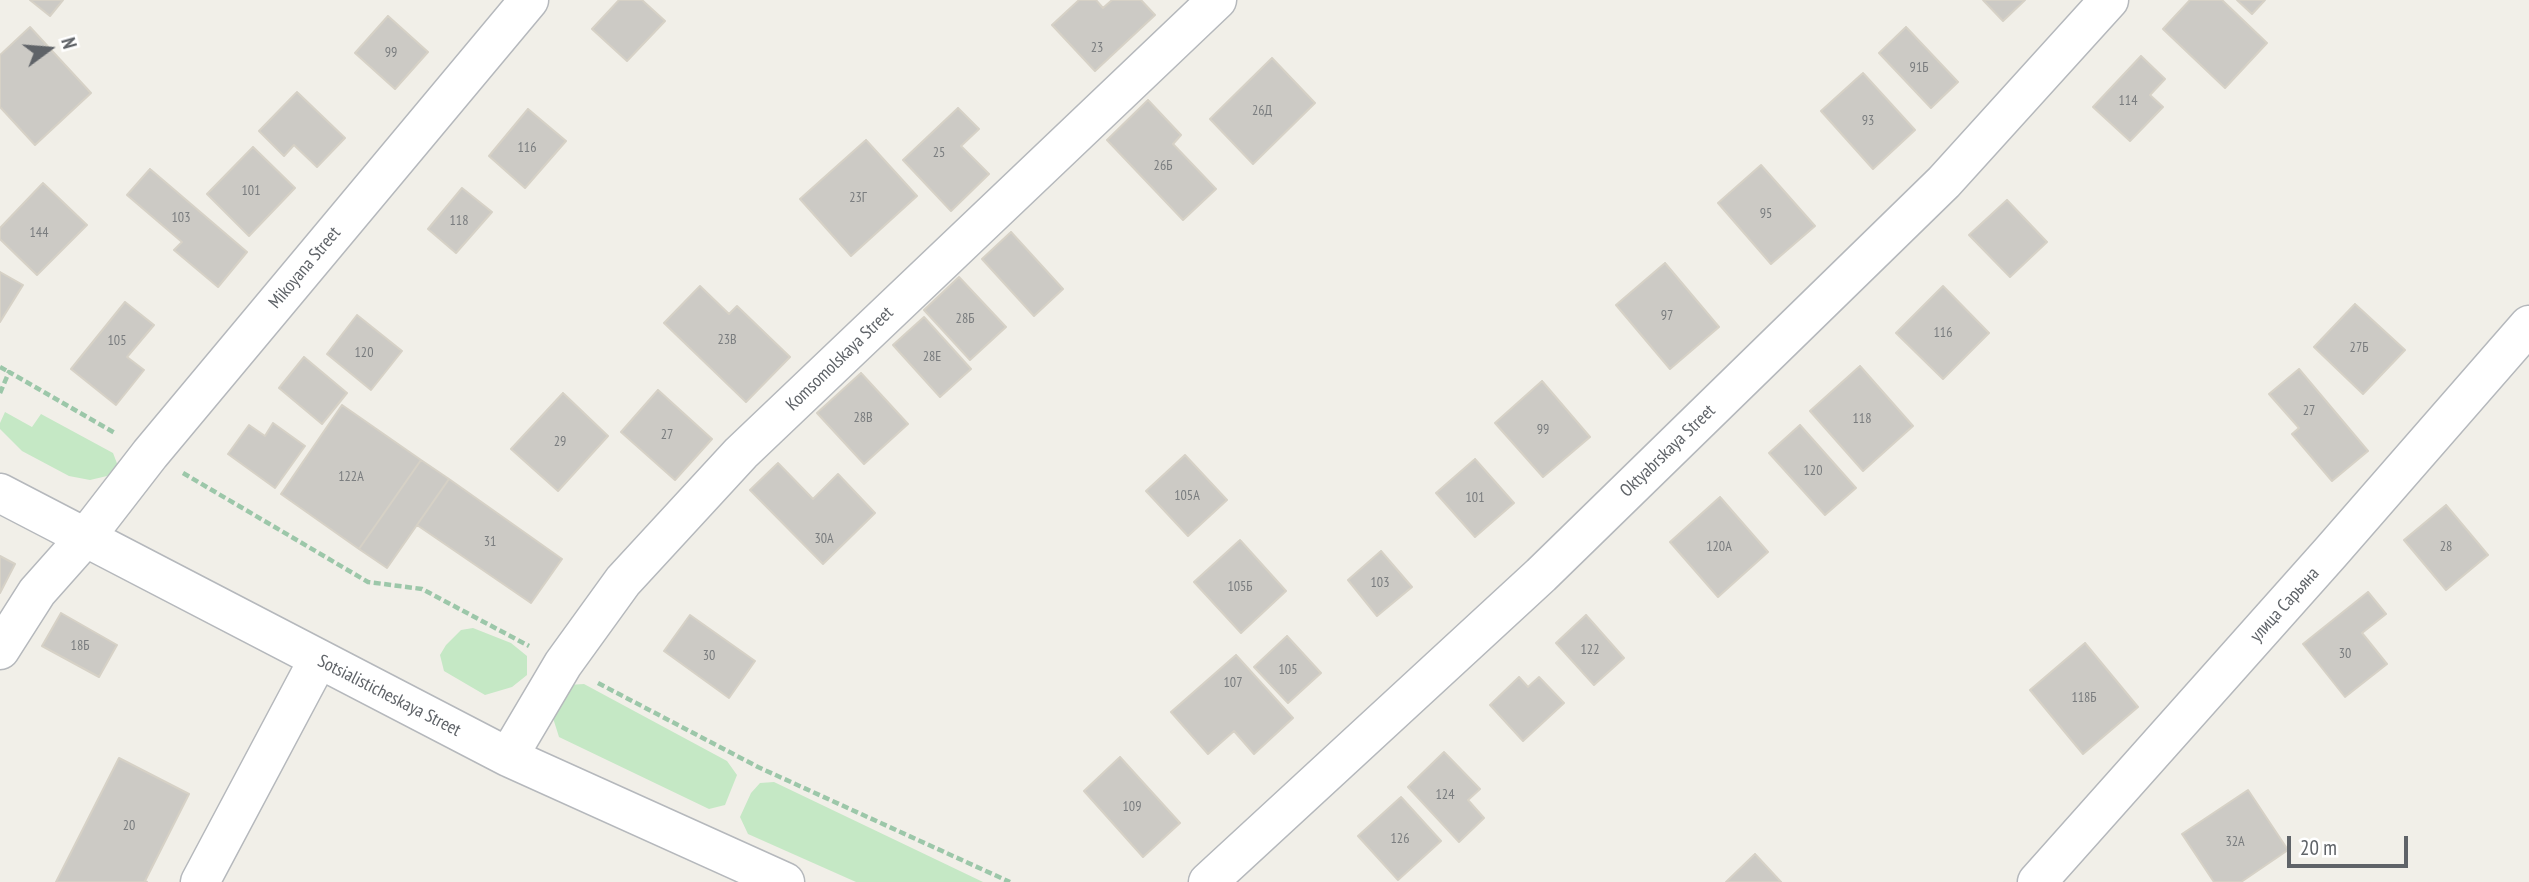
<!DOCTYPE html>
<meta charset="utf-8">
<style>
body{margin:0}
#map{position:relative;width:2529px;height:882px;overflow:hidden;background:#f1efe8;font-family:"PT Sans Narrow",sans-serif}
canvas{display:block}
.north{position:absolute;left:14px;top:14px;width:70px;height:70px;-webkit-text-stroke:5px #fff;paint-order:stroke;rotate:74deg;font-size:19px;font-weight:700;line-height:28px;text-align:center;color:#5f6368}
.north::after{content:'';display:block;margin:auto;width:24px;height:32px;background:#5f6368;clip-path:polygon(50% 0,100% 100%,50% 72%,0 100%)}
.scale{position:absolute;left:2287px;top:836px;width:121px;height:32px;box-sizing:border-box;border:4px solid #5f6368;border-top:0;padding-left:9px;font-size:21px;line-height:24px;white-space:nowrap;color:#5f6368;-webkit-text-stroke:5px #fff;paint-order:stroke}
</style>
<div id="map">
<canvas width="2529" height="882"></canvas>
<div class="north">N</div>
<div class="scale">20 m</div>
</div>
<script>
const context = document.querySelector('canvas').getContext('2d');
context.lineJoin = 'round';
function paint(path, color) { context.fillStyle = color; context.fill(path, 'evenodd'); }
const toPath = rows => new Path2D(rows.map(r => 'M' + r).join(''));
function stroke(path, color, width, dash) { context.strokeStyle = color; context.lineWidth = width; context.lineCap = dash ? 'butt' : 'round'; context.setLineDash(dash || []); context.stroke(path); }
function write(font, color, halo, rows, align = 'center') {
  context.font = font + ' "PT Sans Narrow",sans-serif'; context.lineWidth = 5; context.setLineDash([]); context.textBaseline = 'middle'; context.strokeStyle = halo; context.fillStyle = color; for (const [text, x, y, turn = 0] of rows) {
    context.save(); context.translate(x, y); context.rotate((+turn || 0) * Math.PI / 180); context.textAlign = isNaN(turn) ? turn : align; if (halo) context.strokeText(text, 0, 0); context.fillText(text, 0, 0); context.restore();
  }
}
const green = toPath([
 [5,412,32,427,41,414,113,453,118,466,107,476,90,480,69,476,22,451,0,429,0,423],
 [473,628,511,643,527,656,527,675,512,687,485,695,444,671,440,655,446,645,461,630],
 [584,684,727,761,737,775,725,805,709,809,559,737,553,718,568,685],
 [774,782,983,882,856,882,748,834,740,817,751,793,760,783]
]);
const building = toPath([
 [30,0,63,0,50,16,30,0],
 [619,0,642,0,665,21,627,61,592,29,619,0],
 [1079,0,1096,0,1103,8,1112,0,1141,0,1155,15,1095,71,1052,25,1079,0],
 [1983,0,2025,0,2003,21,1983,0],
 [2190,0,2222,0,2267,43,2225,88,2163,29,2190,0],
 [2237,0,2265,0,2252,14,2237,0],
 [388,16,428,52,395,89,355,53,388,16],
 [30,27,91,93,35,145,0,107,0,55,30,27],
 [1906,27,1958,82,1931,108,1879,53,1906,27],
 [2141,56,2165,79,2150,95,2163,107,2130,141,2093,107,2141,56],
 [1272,58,1315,103,1253,164,1210,119,1272,58],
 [1863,73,1915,130,1873,169,1821,111,1863,73],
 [297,92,345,138,317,167,294,145,284,156,259,131,297,92],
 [1148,100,1181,135,1173,144,1216,189,1183,220,1107,140,1148,100],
 [958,108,979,129,961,146,989,174,951,211,903,160,958,108],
 [528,109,566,141,525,188,489,156,528,109],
 [866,140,917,196,851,256,800,199,866,140],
 [253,147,295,188,249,236,207,194,253,147],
 [1761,165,1815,226,1771,264,1718,203,1761,165],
 [150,169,247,252,218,287,174,250,182,242,127,195,150,169],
 [43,183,87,225,37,275,0,239,0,228,43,183],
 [462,188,492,212,456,253,428,229,462,188],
 [2007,200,2047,242,2010,277,1969,235,2007,200],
 [1011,232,1063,289,1034,316,982,259,1011,232],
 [1665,263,1719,327,1670,369,1616,305,1665,263],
 [0,272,23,285,0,322,0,272],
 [959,277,1006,327,970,360,924,310,959,277],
 [700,286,729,314,737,306,790,357,746,402,664,323,700,286],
 [1943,286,1989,333,1943,379,1896,333,1943,286],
 [125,302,154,325,127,357,144,370,116,405,71,369,125,302],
 [2355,304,2405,350,2363,394,2314,347,2355,304],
 [357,315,402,351,371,390,327,354,357,315],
 [924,317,971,369,940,397,893,345,924,317],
 [304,357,347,393,322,424,279,388,304,357],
 [1860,366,1913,426,1863,471,1810,411,1860,366],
 [2299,369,2368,451,2332,481,2292,434,2299,428,2269,394,2299,369],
 [861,373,908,424,864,464,817,413,861,373],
 [1542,381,1590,437,1543,477,1495,423,1542,381],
 [658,390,712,439,675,480,621,432,658,390],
 [563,393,608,436,558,491,511,449,563,393],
 [342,405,421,460,359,549,281,494,342,405],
 [273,423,305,446,275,488,228,454,249,425,265,436,273,423],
 [1800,425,1856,488,1825,515,1769,453,1800,425],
 [1185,455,1227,500,1188,536,1146,491,1185,455],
 [1475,459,1514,503,1475,537,1436,493,1475,459],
 [421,460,449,479,387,568,359,549,421,460],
 [778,463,813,499,838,474,875,513,823,564,750,490,778,463],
 [449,479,562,559,531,603,417,525,449,479],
 [1720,497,1768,552,1718,597,1670,542,1720,497],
 [2446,505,2488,555,2446,590,2404,540,2446,505],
 [1240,540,1286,591,1241,633,1194,582,1240,540],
 [1381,551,1412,587,1377,616,1348,580,1381,551],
 [0,556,15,564,0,593,0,556],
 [2368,592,2386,614,2362,633,2387,664,2345,697,2303,644,2368,592],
 [61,613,117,645,99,677,42,646,61,613],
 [690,615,755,661,729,698,664,651,690,615],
 [1586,615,1624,658,1594,685,1556,643,1586,615],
 [1287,636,1321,673,1288,703,1254,667,1287,636],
 [2085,643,2138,707,2083,754,2030,690,2085,643],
 [1236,655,1293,718,1254,754,1234,731,1208,754,1171,712,1236,655],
 [1519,677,1528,687,1539,677,1564,703,1523,741,1490,705,1519,677],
 [1444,752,1480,789,1468,800,1484,818,1459,842,1408,787,1444,752],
 [1120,757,1180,823,1143,857,1084,791,1120,757],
 [119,758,189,794,145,881,147,882,56,882,119,758],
 [2248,790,2288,850,2241,882,2214,882,2182,834,2248,790],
 [1401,797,1441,841,1398,880,1358,836,1401,797],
 [1755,854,1781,882,1726,882,1755,854]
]);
const path = toPath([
 [0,367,9,372],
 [0,393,9,372,115,433],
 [183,473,368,582,422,589,529,646],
 [598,683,758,767,1010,882]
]);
const minor = toPath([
 [0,493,508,757,785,882],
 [0,650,37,592,85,538,150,454,529,0],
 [508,757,563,664,623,581,741,453,1217,0],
 [200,882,318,660],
 [1208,882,1541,575,1944,182,2109,0],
 [2037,882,2331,552,2529,325]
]);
const numberNames = [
 ["23",1097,48],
 ["99",391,53],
 ["91Б",1919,68],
 ["114",2128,101],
 ["26Д",1262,111],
 ["93",1868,121],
 ["116",527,148],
 ["25",939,153],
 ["26Б",1163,166],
 ["101",251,191],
 ["23Г",858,198],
 ["95",1766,214],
 ["103",181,218],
 ["118",459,221],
 ["144",39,233],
 ["97",1667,316],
 ["28Б",965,319],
 ["116",1943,333],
 ["23В",727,340],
 ["105",117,341],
 ["27Б",2359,348],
 ["120",364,353],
 ["28Е",932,357],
 ["27",2309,411],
 ["28В",863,418],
 ["118",1862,419],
 ["99",1543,430],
 ["27",667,435],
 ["29",560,442],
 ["120",1813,471],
 ["122А",351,477],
 ["105А",1187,496],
 ["101",1475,498],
 ["30А",824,539],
 ["31",490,542],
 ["120А",1719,547],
 ["28",2446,547],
 ["103",1380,583],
 ["105Б",1240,587],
 ["18Б",80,646],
 ["122",1590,650],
 ["30",2345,654],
 ["30",709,656],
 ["105",1288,670],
 ["107",1233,683],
 ["118Б",2084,698],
 ["124",1445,795],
 ["109",1132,807],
 ["20",129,826],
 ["126",1400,839],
 ["32А",2235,842]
];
const streetNames = [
 ["Mikoyana Street",305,268,-50],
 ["Komsomolskaya Street",840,359,-44],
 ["Oktyabrskaya Street",1668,451,-44],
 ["улица Сарьяна",2285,605,-48],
 ["Sotsialisticheskaya Street",389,696,27]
];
paint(green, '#c5e8c5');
paint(building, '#cccac5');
stroke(building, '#d6d1c6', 2);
stroke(minor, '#b5b8bc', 41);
stroke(path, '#9cc7a9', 4.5, [7, 3.5]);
stroke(minor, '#fff', 38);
write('14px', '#7a7d7f', null, numberNames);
write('18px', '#5f6368', '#fff', streetNames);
</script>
